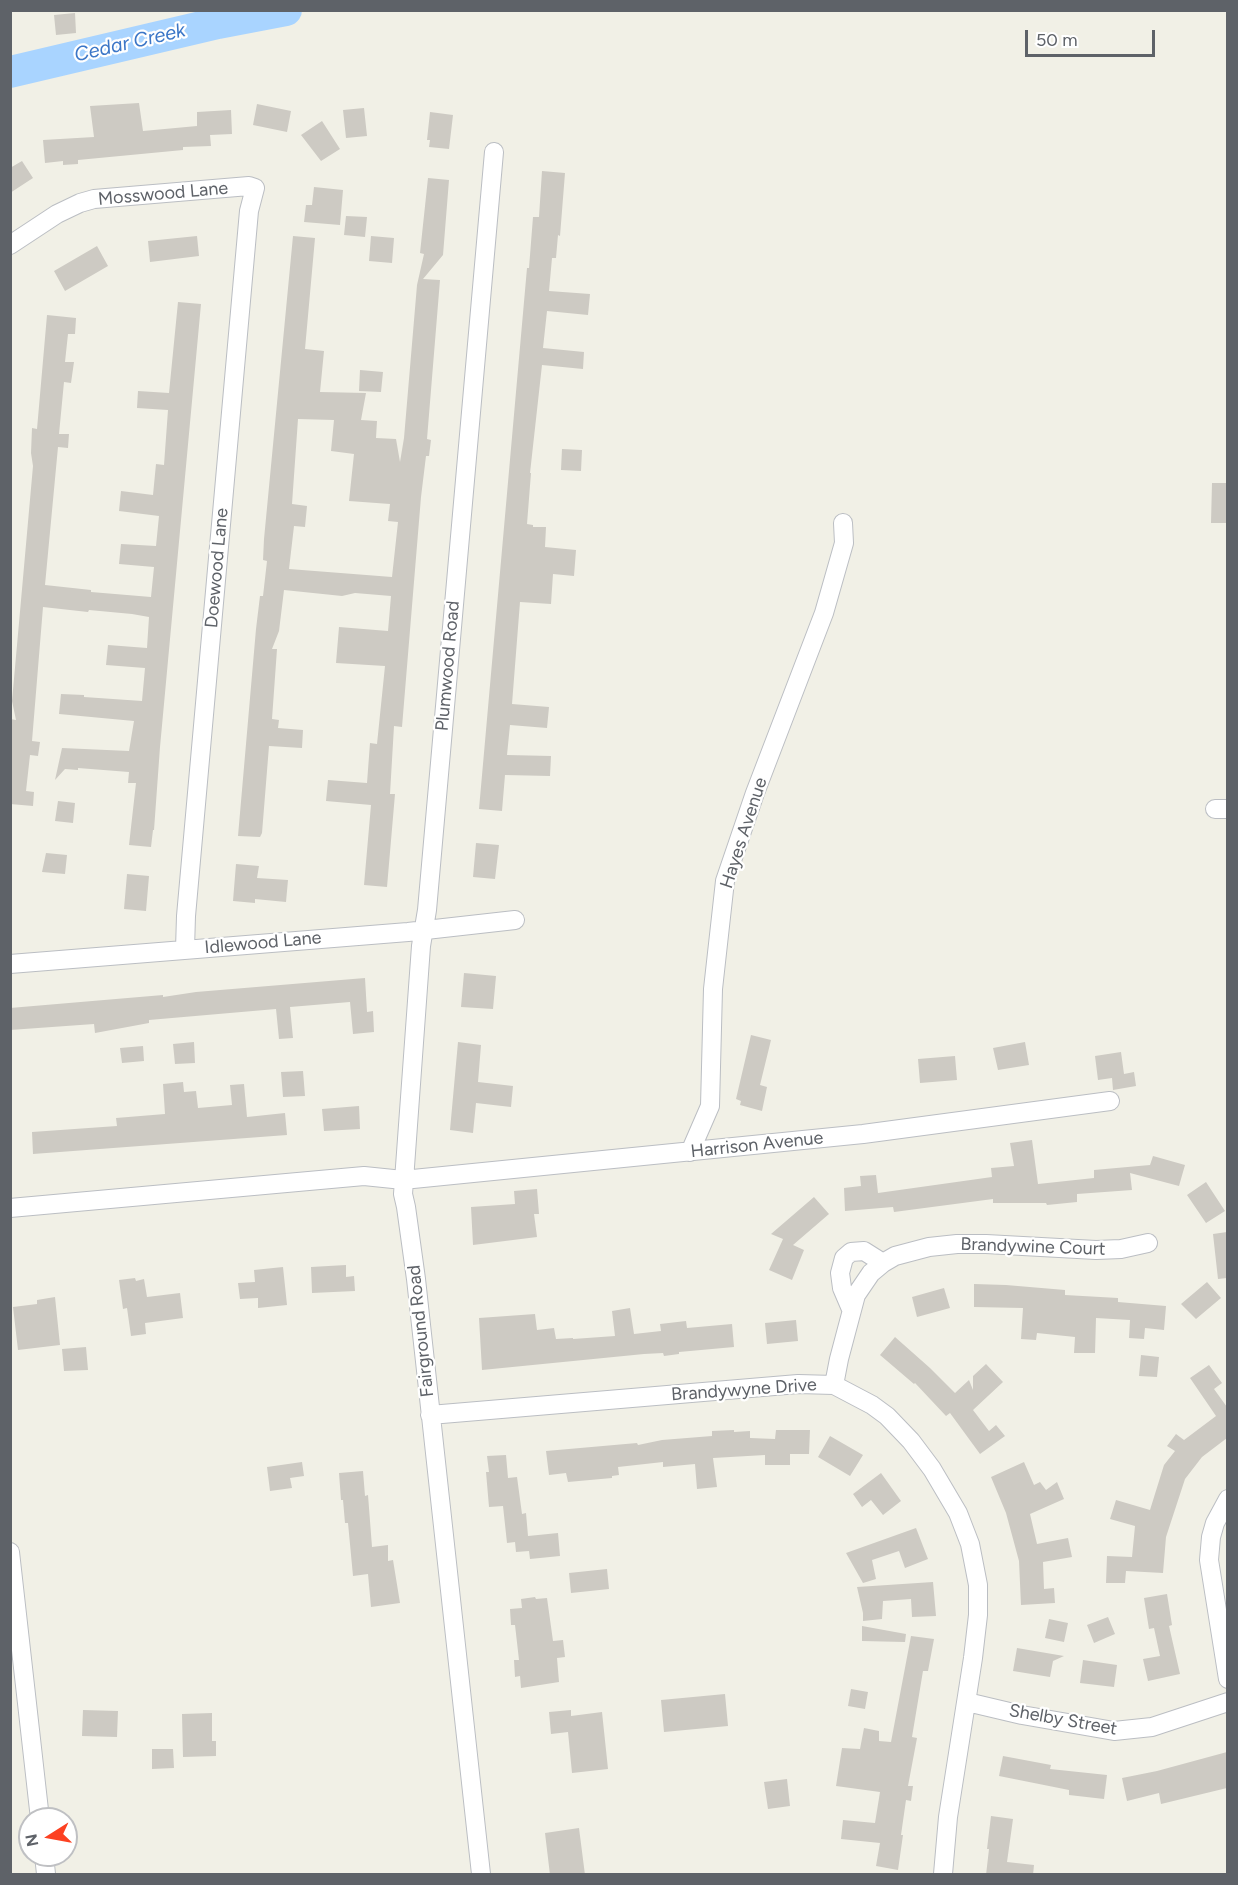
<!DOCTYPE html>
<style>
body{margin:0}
#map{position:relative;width:1238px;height:1885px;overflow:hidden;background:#f1f0e6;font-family:Figtree,sans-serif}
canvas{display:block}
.frame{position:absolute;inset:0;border:12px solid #5e6268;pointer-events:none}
.north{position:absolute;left:18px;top:1807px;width:60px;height:60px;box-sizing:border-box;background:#fff;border:2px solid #bfc0c3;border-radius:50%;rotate:259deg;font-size:16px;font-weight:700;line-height:24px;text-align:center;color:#5e6268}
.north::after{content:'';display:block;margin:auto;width:21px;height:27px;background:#fc4122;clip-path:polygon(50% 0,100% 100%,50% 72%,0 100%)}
.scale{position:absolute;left:1025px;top:30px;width:130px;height:27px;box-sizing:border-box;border:3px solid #5e6268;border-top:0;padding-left:8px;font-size:18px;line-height:21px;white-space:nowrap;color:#5e6268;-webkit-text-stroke:4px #fff;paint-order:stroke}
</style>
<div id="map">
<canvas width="1238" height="1885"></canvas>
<div class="frame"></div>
<div class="north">N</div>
<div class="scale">50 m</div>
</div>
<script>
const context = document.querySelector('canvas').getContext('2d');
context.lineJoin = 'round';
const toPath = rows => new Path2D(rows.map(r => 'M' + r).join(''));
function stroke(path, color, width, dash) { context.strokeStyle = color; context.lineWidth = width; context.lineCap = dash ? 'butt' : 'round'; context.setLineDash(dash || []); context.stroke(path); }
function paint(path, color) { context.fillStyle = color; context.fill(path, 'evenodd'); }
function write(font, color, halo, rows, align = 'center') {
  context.font = font + ' Figtree,sans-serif'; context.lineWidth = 4.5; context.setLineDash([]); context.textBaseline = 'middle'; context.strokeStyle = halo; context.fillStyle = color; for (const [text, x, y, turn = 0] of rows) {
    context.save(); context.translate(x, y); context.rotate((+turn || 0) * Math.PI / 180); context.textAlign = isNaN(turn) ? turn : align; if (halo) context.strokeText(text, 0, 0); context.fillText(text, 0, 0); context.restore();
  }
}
const river = toPath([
 [10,72,218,23,286,10]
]);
const building = toPath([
 [75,13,76,33,56,35,54,15],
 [139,103,143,131,197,126,197,112,231,110,232,134,210,135,211,146,183,147,183,150,78,160,78,164,63,165,63,161,45,163,43,140,94,137,90,106],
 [257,104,291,111,287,132,253,125],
 [364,108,367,136,346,138,343,110],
 [430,112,453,115,449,149,429,147,430,140,427,140],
 [322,121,340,149,321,161,301,135],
 [22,161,33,178,10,193,10,168],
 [542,171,565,173,560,236,558,235,556,258,552,258,549,291,590,294,588,315,547,311,543,348,584,352,583,369,542,365,530,473,531,473,527,524,533,525,533,527,546,527,545,547,576,550,574,576,553,574,551,604,520,602,512,704,549,707,547,728,510,725,507,755,551,756,550,776,505,775,502,811,479,809,527,268,529,268,533,217,539,217],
 [428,178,449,180,443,255,423,279,440,280,427,439,431,440,429,456,426,456,421,497,402,727,394,726,390,794,395,794,387,887,364,885,371,805,326,801,328,780,367,783,370,743,377,744,385,666,336,663,339,627,388,631,391,596,355,593,342,596,284,590,279,631,272,649,277,649,272,719,279,720,278,728,303,730,302,748,269,746,262,833,260,837,238,836,256,629,260,596,263,596,267,561,263,560,264,539,293,236,315,238,305,349,324,351,320,392,366,393,361,420,377,421,376,438,396,439,400,462,404,438,417,285,424,254,420,253],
 [298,419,334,420,331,451,354,454,349,501,390,504,388,521,398,522,392,577,289,569,294,526,305,527,307,506,292,504],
 [314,187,343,190,340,225,304,222,306,205,312,205],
 [346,216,367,217,365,237,344,235],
 [197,236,199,256,150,262,148,241],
 [371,236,394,238,392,263,369,261],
 [97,246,108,266,65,291,54,271],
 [178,302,201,304,160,747,154,830,153,830,151,847,129,845,136,783,128,783,129,772,78,768,78,770,65,769,55,780,62,748,129,751,134,721,59,714,61,694,84,695,84,697,142,701,145,668,106,665,108,645,147,648,149,617,132,614,89,610,88,612,43,607,32,741,40,742,38,756,30,755,26,791,34,792,33,806,10,804,10,719,16,720,12,701,33,466,31,453,32,428,37,429,47,315,76,318,75,334,68,334,65,362,74,362,71,383,64,382,59,434,69,434,68,448,58,447,45,585,91,590,91,592,151,597,154,567,119,564,121,544,156,546,159,516,119,511,121,491,153,495,156,464,164,465,168,410,137,408,138,391,169,393],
 [360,370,383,372,381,392,359,391],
 [562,449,582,450,581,471,561,470],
 [1212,483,1227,483,1227,523,1211,523],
 [58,801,75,803,73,823,55,821],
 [476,843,499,845,495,879,473,877],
 [46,853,67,855,65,874,42,872],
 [236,864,259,866,257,878,288,880,286,902,255,899,255,903,233,901],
 [127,874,149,876,146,911,124,909],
 [464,973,496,976,493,1009,461,1007],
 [365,978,367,1012,373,1011,374,1032,353,1034,350,1002,290,1007,293,1038,279,1039,276,1009,149,1020,149,1023,95,1033,94,1024,10,1030,10,1008,163,995,163,997,196,992],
 [751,1035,771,1040,760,1085,767,1087,762,1111,740,1105,741,1101,736,1099],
 [194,1042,195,1063,175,1064,173,1044],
 [458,1042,481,1045,478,1082,513,1086,511,1107,476,1103,473,1133,450,1130],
 [1025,1042,1029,1065,998,1070,993,1048],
 [143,1046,144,1061,122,1063,120,1048],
 [1121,1052,1124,1074,1134,1072,1136,1086,1113,1090,1112,1078,1098,1080,1095,1056],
 [955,1056,957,1080,920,1083,918,1059],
 [303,1071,305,1096,283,1097,281,1072],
 [183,1082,184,1092,196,1091,198,1108,232,1105,230,1085,244,1084,247,1117,285,1113,287,1135,33,1154,32,1132,117,1126,116,1118,165,1114,163,1084],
 [359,1106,360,1129,324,1131,322,1109],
 [1032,1140,1038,1184,1094,1178,1094,1170,1150,1165,1153,1156,1185,1165,1179,1186,1130,1173,1132,1190,1077,1194,1077,1202,1047,1205,1046,1203,993,1203,993,1199,894,1212,893,1207,845,1211,844,1188,861,1186,860,1176,876,1175,878,1193,992,1177,991,1168,1014,1166,1010,1143],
 [1206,1182,1225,1211,1206,1223,1187,1195],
 [537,1189,539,1214,534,1214,537,1237,473,1245,471,1207,515,1204,514,1191],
 [814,1197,829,1214,793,1245,804,1250,792,1280,769,1270,783,1239,771,1234],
 [1227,1232,1227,1278,1218,1279,1213,1234],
 [346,1265,346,1277,354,1276,355,1291,312,1293,311,1267],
 [283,1267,287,1305,258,1308,258,1298,240,1299,238,1283,255,1282,254,1270],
 [135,1278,136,1281,144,1279,147,1297,180,1293,183,1318,145,1323,146,1334,131,1336,127,1308,123,1309,119,1280],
 [1207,1282,1221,1298,1196,1319,1181,1304],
 [974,1284,1006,1285,1065,1290,1065,1295,1118,1298,1118,1302,1166,1306,1164,1330,1145,1328,1144,1339,1129,1338,1130,1320,1096,1318,1095,1353,1074,1353,1075,1337,1037,1333,1036,1340,1021,1339,1023,1308,974,1307],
 [944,1288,950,1308,917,1317,912,1297],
 [55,1297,60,1345,18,1350,13,1307,37,1304,37,1300],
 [630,1308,634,1334,661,1331,660,1324,686,1321,687,1328,732,1324,734,1347,679,1352,679,1354,664,1356,663,1353,644,1354,482,1370,479,1318,535,1314,537,1330,554,1328,556,1339,573,1338,573,1339,615,1336,612,1311],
 [796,1320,798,1341,767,1344,765,1323],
 [895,1337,930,1368,955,1393,969,1380,973,1390,973,1376,986,1364,1003,1382,973,1410,989,1431,996,1425,1005,1436,980,1454,950,1413,946,1416,915,1383,914,1384,880,1355],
 [86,1347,88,1370,64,1371,62,1349],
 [1141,1355,1159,1357,1157,1377,1139,1376],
 [1209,1365,1222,1383,1214,1389,1227,1407,1227,1438,1202,1457,1185,1479,1166,1537,1163,1573,1126,1571,1125,1583,1106,1583,1107,1556,1132,1557,1135,1526,1110,1519,1116,1500,1150,1510,1164,1465,1175,1451,1167,1446,1176,1434,1184,1440,1216,1416,1190,1378],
 [734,1430,734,1432,750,1431,750,1438,775,1439,776,1430,810,1430,809,1454,790,1454,790,1465,765,1465,765,1455,713,1458,717,1487,697,1489,695,1464,663,1467,663,1462,618,1467,619,1475,612,1476,612,1478,568,1482,566,1473,549,1475,546,1451,637,1443,638,1445,662,1440,712,1436,712,1431],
 [830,1436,863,1455,850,1476,818,1457],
 [506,1455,508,1478,517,1477,522,1514,526,1513,528,1536,558,1533,560,1556,530,1559,529,1551,516,1552,515,1542,507,1543,503,1506,489,1507,486,1472,489,1472,487,1456],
 [302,1462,304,1476,290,1478,292,1488,270,1491,267,1467],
 [1024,1462,1034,1485,1040,1482,1046,1490,1057,1482,1064,1499,1030,1514,1037,1544,1068,1538,1072,1557,1043,1562,1044,1589,1054,1588,1055,1603,1021,1605,1019,1561,1006,1513,991,1477],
 [363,1471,365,1496,368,1495,372,1547,388,1545,388,1561,393,1560,400,1603,371,1607,368,1574,353,1576,348,1523,345,1523,343,1500,341,1500,339,1473],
 [881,1473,901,1501,883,1515,871,1500,862,1507,853,1494],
 [916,1528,928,1559,905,1568,899,1551,872,1560,876,1579,863,1583,846,1553],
 [607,1569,609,1589,571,1593,569,1573],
 [933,1582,936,1616,912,1617,911,1599,883,1601,882,1619,863,1621,863,1613,857,1587],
 [1167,1594,1172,1625,1169,1626,1180,1674,1148,1681,1143,1659,1160,1656,1154,1628,1149,1629,1144,1598],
 [535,1597,536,1599,547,1598,553,1641,563,1640,565,1657,557,1658,559,1682,521,1688,520,1676,515,1677,514,1660,519,1660,515,1625,511,1625,510,1609,522,1608,521,1599],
 [1108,1617,1115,1634,1094,1643,1087,1625],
 [1049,1619,1068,1623,1064,1642,1045,1638],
 [862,1626,906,1634,905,1642,862,1641],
 [911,1636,934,1639,928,1671,923,1671,912,1737,917,1738,908,1786,913,1786,911,1801,906,1800,901,1835,903,1835,898,1870,876,1866,880,1843,841,1839,843,1820,875,1823,880,1792,836,1786,842,1748,860,1749,864,1728,879,1731,879,1741,891,1742],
 [1017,1648,1064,1656,1053,1661,1050,1677,1013,1671],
 [1083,1660,1117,1665,1114,1687,1080,1683],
 [851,1689,868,1692,865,1709,848,1706],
 [725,1694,728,1726,664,1732,661,1700],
 [83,1710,118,1711,117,1737,82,1736],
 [571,1710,571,1716,602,1712,608,1769,572,1773,568,1732,551,1734,549,1712],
 [212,1713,212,1741,216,1741,216,1756,183,1757,182,1714],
 [152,1749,173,1749,174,1768,152,1769],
 [1227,1752,1227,1788,1161,1804,1159,1793,1127,1801,1122,1778,1157,1771],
 [1003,1756,1051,1765,1050,1769,1107,1775,1104,1799,1069,1795,1069,1790,999,1776],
 [787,1779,790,1806,768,1809,764,1782],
 [991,1816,1013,1819,1007,1862,1034,1865,1033,1875,986,1875,989,1849,987,1849],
 [579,1828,585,1875,550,1875,545,1833]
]);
const minor = toPath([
 [10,245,57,214,80,203,94,199,249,186,255,188,249,211,186,916,185,949],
 [1215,809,1228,809],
 [10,964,408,932,515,920],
 [690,1152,710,1106,713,989,725,881,755,793,824,613,844,543,843,523],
 [10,1208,364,1176,403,1180,863,1134,1110,1101],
 [851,1309,842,1288,840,1273,844,1258,851,1252,864,1251,883,1263],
 [834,1385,839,1359,856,1295,871,1273,883,1263,895,1256,929,1247,957,1244,986,1244,1096,1250,1121,1249,1148,1243],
 [430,1415,798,1384,834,1385,872,1405,887,1416,911,1441,932,1469,958,1513,970,1544,978,1585,978,1615,973,1658,948,1817,943,1874],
 [1228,1499,1215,1523,1211,1537,1209,1560,1228,1679],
 [10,1552,40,1819],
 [967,1702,1022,1715,1114,1731,1152,1727,1228,1702],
 [44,1855,46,1874],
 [481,1874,416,1279,406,1207,403,1194,421,946,427,910,494,152]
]);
const streetNames = [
 ["Mosswood Lane",163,194,-5],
 ["Doewood Lane",217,568,-85],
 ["Plumwood Road",448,666,-85],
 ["Hayes Avenue",744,833,-72],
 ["Idlewood Lane",263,943,-5],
 ["Harrison Avenue",757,1145,-6],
 ["Brandywine Court",1033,1247,2],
 ["Fairground Road",421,1331,-96],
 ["Brandywyne Drive",744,1390,-4],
 ["Shelby Street",1063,1720,10]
];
const waterNames = [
 ["Cedar Creek",130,43,-13]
];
stroke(river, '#a9d4ff', 32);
paint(building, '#cdcac3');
stroke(minor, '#bbbec3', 20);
stroke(minor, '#fff', 18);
write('18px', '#5e6268', '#fff', streetNames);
write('italic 20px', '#3b76c7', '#fff', waterNames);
</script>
